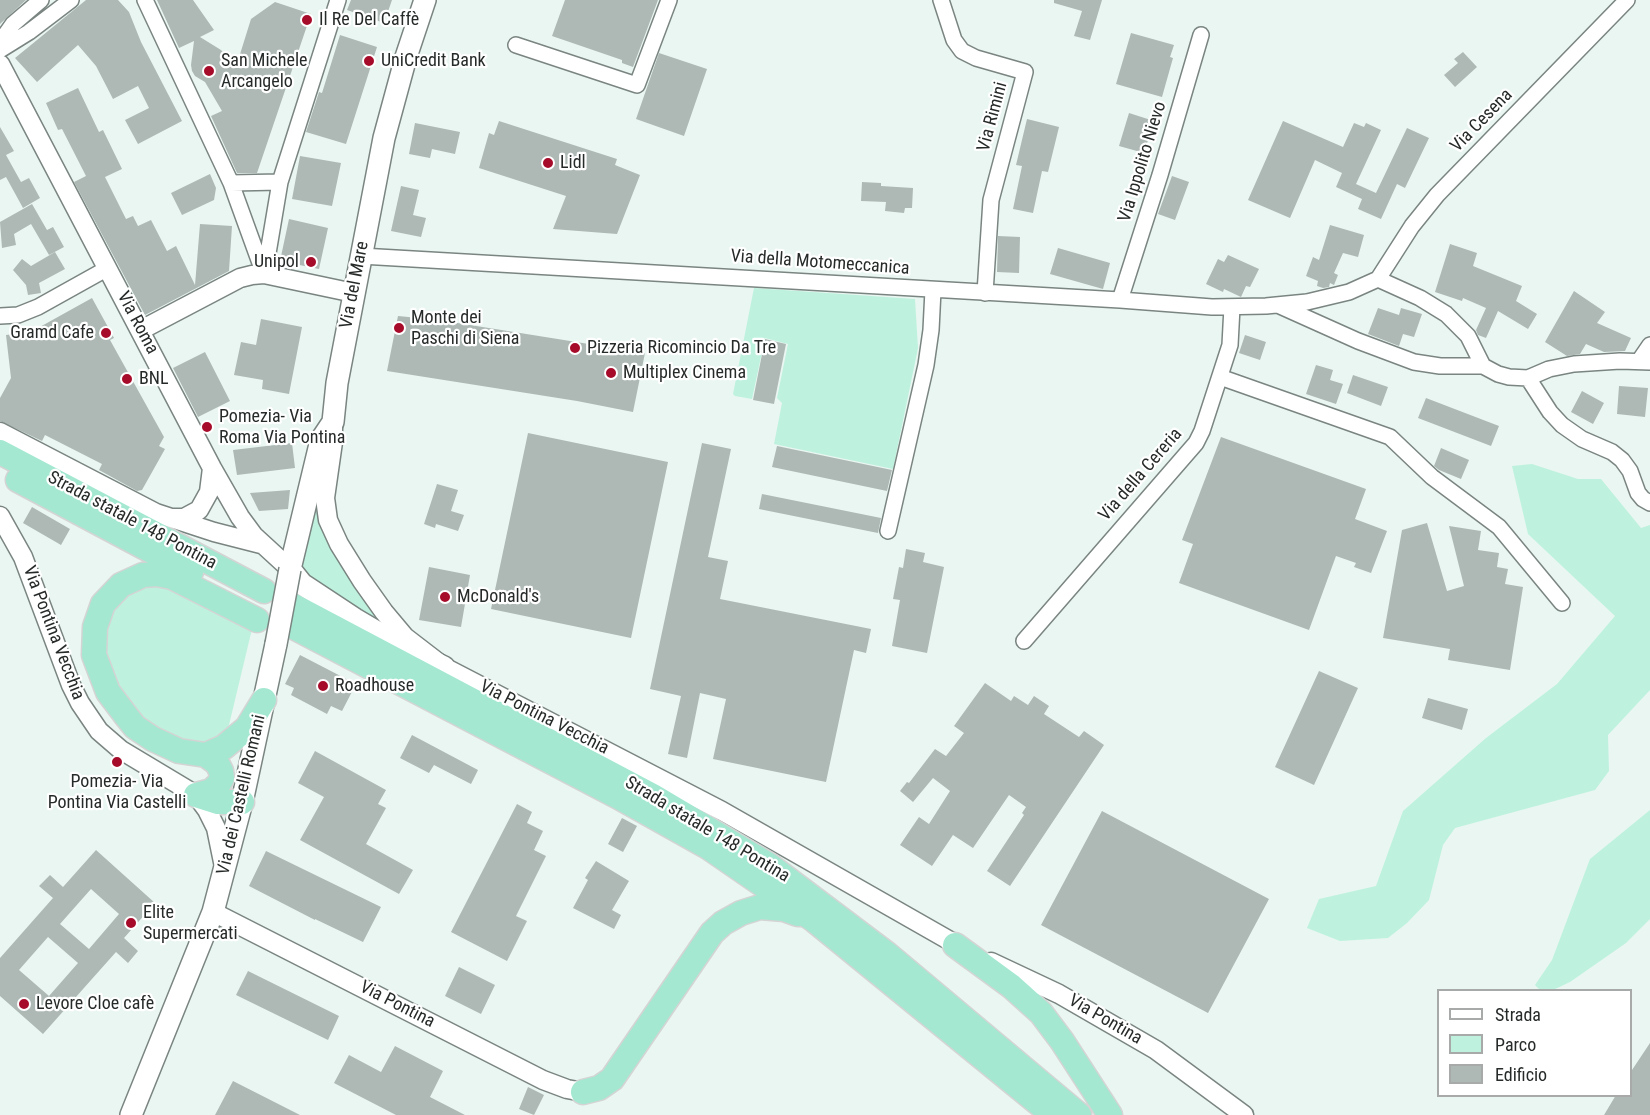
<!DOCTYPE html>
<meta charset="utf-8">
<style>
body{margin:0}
#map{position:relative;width:1650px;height:1115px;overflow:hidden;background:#eaf6f1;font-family:"Roboto Condensed",sans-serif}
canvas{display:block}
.legend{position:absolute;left:1437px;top:989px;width:195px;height:108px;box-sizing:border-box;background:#fff;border:2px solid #a8aaa9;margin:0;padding:8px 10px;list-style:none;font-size:18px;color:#262a28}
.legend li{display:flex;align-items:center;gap:12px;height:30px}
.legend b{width:30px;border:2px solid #a8aaa9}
</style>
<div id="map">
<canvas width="1650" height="1115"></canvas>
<ul class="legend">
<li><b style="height:8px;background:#fff"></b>Strada</li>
<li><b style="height:16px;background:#bef2df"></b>Parco</li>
<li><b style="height:16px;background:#aeb9b5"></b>Edificio</li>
</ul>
</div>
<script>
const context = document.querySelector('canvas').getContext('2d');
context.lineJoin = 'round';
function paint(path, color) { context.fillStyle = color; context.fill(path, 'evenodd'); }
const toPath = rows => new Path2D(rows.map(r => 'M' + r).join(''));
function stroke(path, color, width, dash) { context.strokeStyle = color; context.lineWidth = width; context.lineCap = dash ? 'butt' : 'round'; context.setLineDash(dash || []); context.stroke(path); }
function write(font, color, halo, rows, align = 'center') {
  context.font = font + ' "Roboto Condensed",sans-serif'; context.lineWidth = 4.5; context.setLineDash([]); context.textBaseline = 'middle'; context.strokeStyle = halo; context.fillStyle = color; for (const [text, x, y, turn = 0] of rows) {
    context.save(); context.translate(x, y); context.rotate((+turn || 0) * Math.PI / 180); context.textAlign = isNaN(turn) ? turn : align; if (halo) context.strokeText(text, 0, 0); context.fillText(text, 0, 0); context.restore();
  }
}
const green = toPath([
 [754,288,915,299,918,348,893,469,774,444,782,403,777,398,788,344,765,338,752,399,735,396,733,394],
 [1532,464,1578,479,1601,479,1641,528,1650,525,1650,690,1608,735,1609,771,1595,790,1455,828,1443,845,1429,900,1407,923,1388,938,1340,941,1307,928,1319,899,1376,886,1403,811,1486,738,1557,684,1615,616,1528,534,1512,466],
 [317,502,385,625,337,601,301,570],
 [168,585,252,629,229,725,224,733,208,748,146,727,102,666,104,616,136,587],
 [1650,810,1650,919,1626,943,1570,982,1553,990,1540,990,1535,985,1552,960,1590,859]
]);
const building = toPath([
 [0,0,26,0,0,24],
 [86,0,118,0,129,12,141,42,182,121,138,144,125,120,149,108,138,86,113,99,96,66,78,45,37,82,15,58],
 [157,0,193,0,214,30,200,37,221,50,236,67,251,19,275,2,311,14,257,173,237,173,211,116,222,111,205,82,195,76,192,71,191,65,194,41,179,48],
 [351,0,392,0,384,23,347,10],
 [565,0,658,0,633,67,622,63,622,60,552,36],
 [1054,0,1102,0,1090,40,1074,36,1082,11,1054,3],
 [1131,33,1174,45,1170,57,1173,58,1162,97,1116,84],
 [340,35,377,47,346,144,306,132,319,92,322,93],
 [1463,52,1477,67,1455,87,1444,75,1458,63,1454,59],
 [659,53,707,69,684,136,636,119],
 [78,88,99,132,103,130,122,169,105,177,126,219,133,216,138,226,151,220,167,251,176,246,195,285,200,224,232,226,229,271,145,315,74,182,86,176,62,129,58,130,46,103],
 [1129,113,1154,121,1144,153,1119,146],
 [1027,119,1059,127,1048,172,1042,171,1033,213,1013,209,1022,166,1016,165],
 [499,121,617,159,615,165,640,175,617,234,553,229,566,196,479,168,489,133,494,135],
 [1283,121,1343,147,1354,123,1364,127,1366,123,1381,130,1356,184,1376,193,1407,128,1429,138,1405,188,1397,184,1381,219,1358,209,1362,199,1336,187,1342,173,1315,160,1290,218,1248,200],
 [415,123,460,132,455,154,432,149,430,158,409,154],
 [0,127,14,151,6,155,21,182,29,178,40,198,23,208,6,177,0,180],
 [300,156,341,163,332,206,292,199],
 [210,174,216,188,214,200,182,215,171,193],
 [1172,176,1189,182,1175,220,1158,214],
 [862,182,881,183,881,186,913,188,912,208,905,208,904,213,885,211,886,202,861,201],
 [401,186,419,190,413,215,426,218,421,237,391,231],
 [32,204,47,230,53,227,64,247,49,255,31,224,14,234,16,245,2,248,0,222],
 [289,219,328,228,319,269,280,261],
 [1330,225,1364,235,1358,257,1343,253,1334,273,1338,275,1334,285,1330,283,1329,287,1323,288,1317,286,1318,281,1306,276,1313,257,1319,260],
 [998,236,1020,237,1019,273,997,272],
 [1450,244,1477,253,1473,266,1522,286,1516,301,1537,314,1528,329,1498,311,1486,338,1478,335,1476,330,1486,308,1463,298,1462,301,1435,292],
 [1058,248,1110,263,1103,289,1050,274],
 [55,252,65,269,39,283,41,293,28,295,26,285,13,270,22,259,31,266],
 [1228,255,1259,269,1250,287,1246,286,1241,297,1224,289,1223,292,1206,284,1218,259,1224,262],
 [1574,291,1605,312,1597,323,1631,338,1625,351,1604,352,1586,344,1580,354,1567,356,1545,342],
 [92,298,114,338,110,340,164,437,159,446,165,449,142,490,137,491,99,470,102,464,45,435,42,441,0,421,0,398,11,378,6,335,22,333,37,326,38,328],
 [1378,308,1399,315,1401,308,1422,314,1414,337,1403,334,1399,346,1368,334],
 [398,316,439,320,645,353,633,412,577,401,387,371],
 [261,319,302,327,289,394,262,389,263,380,234,375,241,342,256,345],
 [1245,335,1266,342,1260,360,1239,353],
 [765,339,786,344,774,404,753,400],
 [205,352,230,401,198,417,173,368],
 [1316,365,1333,370,1330,380,1343,384,1336,404,1306,394],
 [1353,375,1388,387,1381,406,1347,393],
 [1619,386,1648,388,1645,417,1617,414],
 [1582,391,1604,403,1593,424,1571,412],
 [1426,398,1499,426,1491,446,1418,418],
 [528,433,668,462,631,638,491,609],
 [1221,437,1366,489,1355,519,1387,531,1371,573,1354,567,1356,563,1336,556,1309,630,1179,583,1193,544,1182,540],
 [292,443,295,468,237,475,233,450],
 [702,443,731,449,708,557,728,561,720,599,871,629,866,653,854,650,826,782,713,759,726,699,700,693,687,758,668,754,681,696,650,689],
 [777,446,892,470,887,491,772,467],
 [1441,448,1469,460,1461,479,1439,470,1434,466],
 [437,484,458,490,451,511,464,515,458,531,436,524,435,528,424,524],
 [290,490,288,509,259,511,250,493],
 [762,494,881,518,878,533,759,509],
 [32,507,70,529,61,545,23,523],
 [1427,523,1447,591,1464,586,1449,526,1481,531,1478,550,1499,553,1497,567,1508,569,1505,584,1523,587,1510,670,1448,660,1450,649,1383,638,1402,530],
 [906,549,925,553,923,562,944,567,927,653,892,646,900,600,893,599,899,567,903,568],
 [429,567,470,575,461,627,419,620],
 [300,655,356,684,342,711,331,706,327,714,291,695,294,688,285,684],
 [1319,671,1358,688,1314,785,1275,767],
 [985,683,1011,701,1014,696,1028,705,1034,696,1049,706,1044,714,1079,737,1084,731,1104,745,1010,886,987,871,1024,815,1022,813,1026,807,1009,795,973,848,953,835,932,866,900,845,919,817,929,824,950,791,933,778,913,802,900,791,907,782,909,783,935,749,946,756,964,733,954,726],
 [1428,698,1468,709,1462,730,1422,718],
 [412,735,478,770,471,784,434,765,429,773,400,758],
 [315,751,386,790,378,804,386,808,366,844,413,870,399,894,300,840,324,797,298,783],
 [517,804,532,812,527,823,543,831,534,850,546,856,516,916,527,921,507,961,451,932],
 [1102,811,1269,899,1208,1013,1041,925],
 [622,818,637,826,623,852,608,844],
 [96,850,155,903,124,938,138,951,128,963,116,952,43,1034,0,996,0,958,53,898,39,886,50,875,63,887],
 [91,889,119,914,89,949,60,924],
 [48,937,78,963,49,996,19,970],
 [266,851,381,907,363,942,315,919,315,920,249,886],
 [596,861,629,881,612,910,621,915,614,929,573,908,588,880,585,878],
 [459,967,495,985,481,1014,445,996],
 [248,971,339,1016,328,1040,236,995],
 [1650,1043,1650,1115,1604,1115,1616,1095,1630,1095,1630,1073],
 [395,1046,443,1071,430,1097,465,1115,396,1115,334,1083,349,1055,381,1072],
 [233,1081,300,1115,215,1115],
 [528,1087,544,1095,534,1115,519,1109]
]);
const minor = toPath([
 [145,0,231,183,264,274],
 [941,0,954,40,962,51,976,58,1025,72,991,200,985,293],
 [0,42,13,24,41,0],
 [516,45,637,85,669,0],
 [0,50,29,32,71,0],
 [231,183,280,182],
 [361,256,1120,300,1212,307,1266,306,1307,302,1349,292,1378,279,1412,226,1437,195,1627,0],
 [265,271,280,182,338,0],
 [1378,279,1420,298,1446,314,1468,336,1483,366],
 [1120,300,1160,175,1201,35],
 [1280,306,1358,341,1414,362,1440,366,1483,366,1498,374,1509,377,1528,378,1549,369,1574,364,1620,361,1650,362],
 [0,316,18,315,38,307,108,268],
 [1639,361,1650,345],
 [1220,377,1390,437,1432,477,1499,527,1562,603],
 [1528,378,1550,412,1562,425,1582,439,1612,452,1622,460,1630,471,1638,493,1643,499,1650,503],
 [888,531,926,365,931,330,933,290],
 [1024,641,1196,443,1202,431,1230,345,1232,307]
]);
const tertiary = toPath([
 [0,64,212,468,240,517,254,536,290,569],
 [141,330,240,278,252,275,264,274,354,293],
 [333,424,333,442,325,498,328,520,339,544,362,581,384,612,405,637,444,667,722,811,966,950],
 [0,432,156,513,214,532,261,544],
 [0,516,23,557,71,685,80,703,99,731,121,750,196,795,207,810,216,828,224,867],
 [172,518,184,518,199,510,209,492,212,468],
 [213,912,543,1080,567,1089,583,1092],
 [991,962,1059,994,1156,1050,1244,1115]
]);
const secondary = toPath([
 [425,0,406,57,384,138,337,383,333,422,321,440,290,569,302,584,355,619,406,649,444,667],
 [131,1115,213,912,242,802,276,644]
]);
const trunk = toPath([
 [0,452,264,591],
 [18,480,191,572],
 [294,606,653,796,769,865,887,954,1079,1115],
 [257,620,172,577,157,574,143,575,121,585,103,604,95,627,94,655,108,692,127,717,135,727,153,739,179,751,206,755,224,747,247,728,264,700],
 [290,625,617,796,708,847,814,920,1053,1115],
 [196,795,211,791,218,785,222,778,221,771,217,763,206,755],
 [196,795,218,802,242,802],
 [955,945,1011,986,1041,1013,1062,1041,1110,1115],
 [583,1092,599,1088,612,1079,712,933,723,923,741,913,760,907,784,909,798,914]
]);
const secondaryBridge = toPath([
 [276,644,290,569]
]);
const markers = [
 [307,20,6,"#a60b29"],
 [369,61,6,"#a60b29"],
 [209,71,6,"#a60b29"],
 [548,163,6,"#a60b29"],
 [311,262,6,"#a60b29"],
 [399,328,6,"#a60b29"],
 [106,333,6,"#a60b29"],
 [575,348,6,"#a60b29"],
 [611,373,6,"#a60b29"],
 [127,379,6,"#a60b29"],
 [207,427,6,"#a60b29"],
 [445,597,6,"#a60b29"],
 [323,686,6,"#a60b29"],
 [117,762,6,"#a60b29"],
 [131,923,6,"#a60b29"],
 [24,1004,6,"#a60b29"]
];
const poiNames = [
 ["Il Re Del Caffè",319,20],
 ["San Michele",221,61],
 ["Arcangelo",221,82],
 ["UniCredit Bank",381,61],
 ["Lidl",560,163],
 ["Unipol",299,262,"right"],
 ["Monte dei",411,318],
 ["Paschi di Siena",411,339],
 ["Gramd Cafe",94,333,"right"],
 ["Pizzeria Ricomincio Da Tre",587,348],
 ["Multiplex Cinema",623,373],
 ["BNL",139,379],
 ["Pomezia- Via",219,417],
 ["Roma Via Pontina",219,438],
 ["McDonald's",457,597],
 ["Roadhouse",335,686],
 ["Pomezia- Via",117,782,"center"],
 ["Pontina Via Castelli",117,803,"center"],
 ["Elite",143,913],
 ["Supermercati",143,934],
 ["Levore Cloe cafè",36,1004]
];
const streetNames = [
 ["Via Rimini",993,117,-75],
 ["Via Cesena",1482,121,-46],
 ["Via Ippolito Nievo",1143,162,-73],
 ["Via della Motomeccanica",820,263,4],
 ["Via del Mare",355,285,-79],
 ["Via Roma",137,323,62],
 ["Via della Cereria",1141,475,-49],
 ["Strada statale 148 Pontina",132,521,28],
 ["Via Pontina Vecchia",53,633,69],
 ["Via Pontina Vecchia",544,718,27],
 ["Via dei Castelli Romani",242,795,-77],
 ["Strada statale 148 Pontina",707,830,31],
 ["Via Pontina",397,1005,27],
 ["Via Pontina",1105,1020,30]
];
paint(green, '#bef2df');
paint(building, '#aeb9b5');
stroke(minor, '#7a8581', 18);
stroke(tertiary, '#7a8581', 21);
stroke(secondary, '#7a8581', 24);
stroke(trunk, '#d4d4d4', 27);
stroke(minor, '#fff', 15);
stroke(tertiary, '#fff', 18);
stroke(secondary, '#fff', 21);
stroke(trunk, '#a4e8d2', 24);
stroke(secondaryBridge, '#7a8581', 24, []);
stroke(secondaryBridge, '#fff', 21);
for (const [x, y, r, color] of markers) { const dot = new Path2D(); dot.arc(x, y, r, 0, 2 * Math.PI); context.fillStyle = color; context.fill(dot); stroke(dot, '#fff', 2); }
write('18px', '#262a28', '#fff', poiNames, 'left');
write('18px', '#262a28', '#fff', streetNames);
</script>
